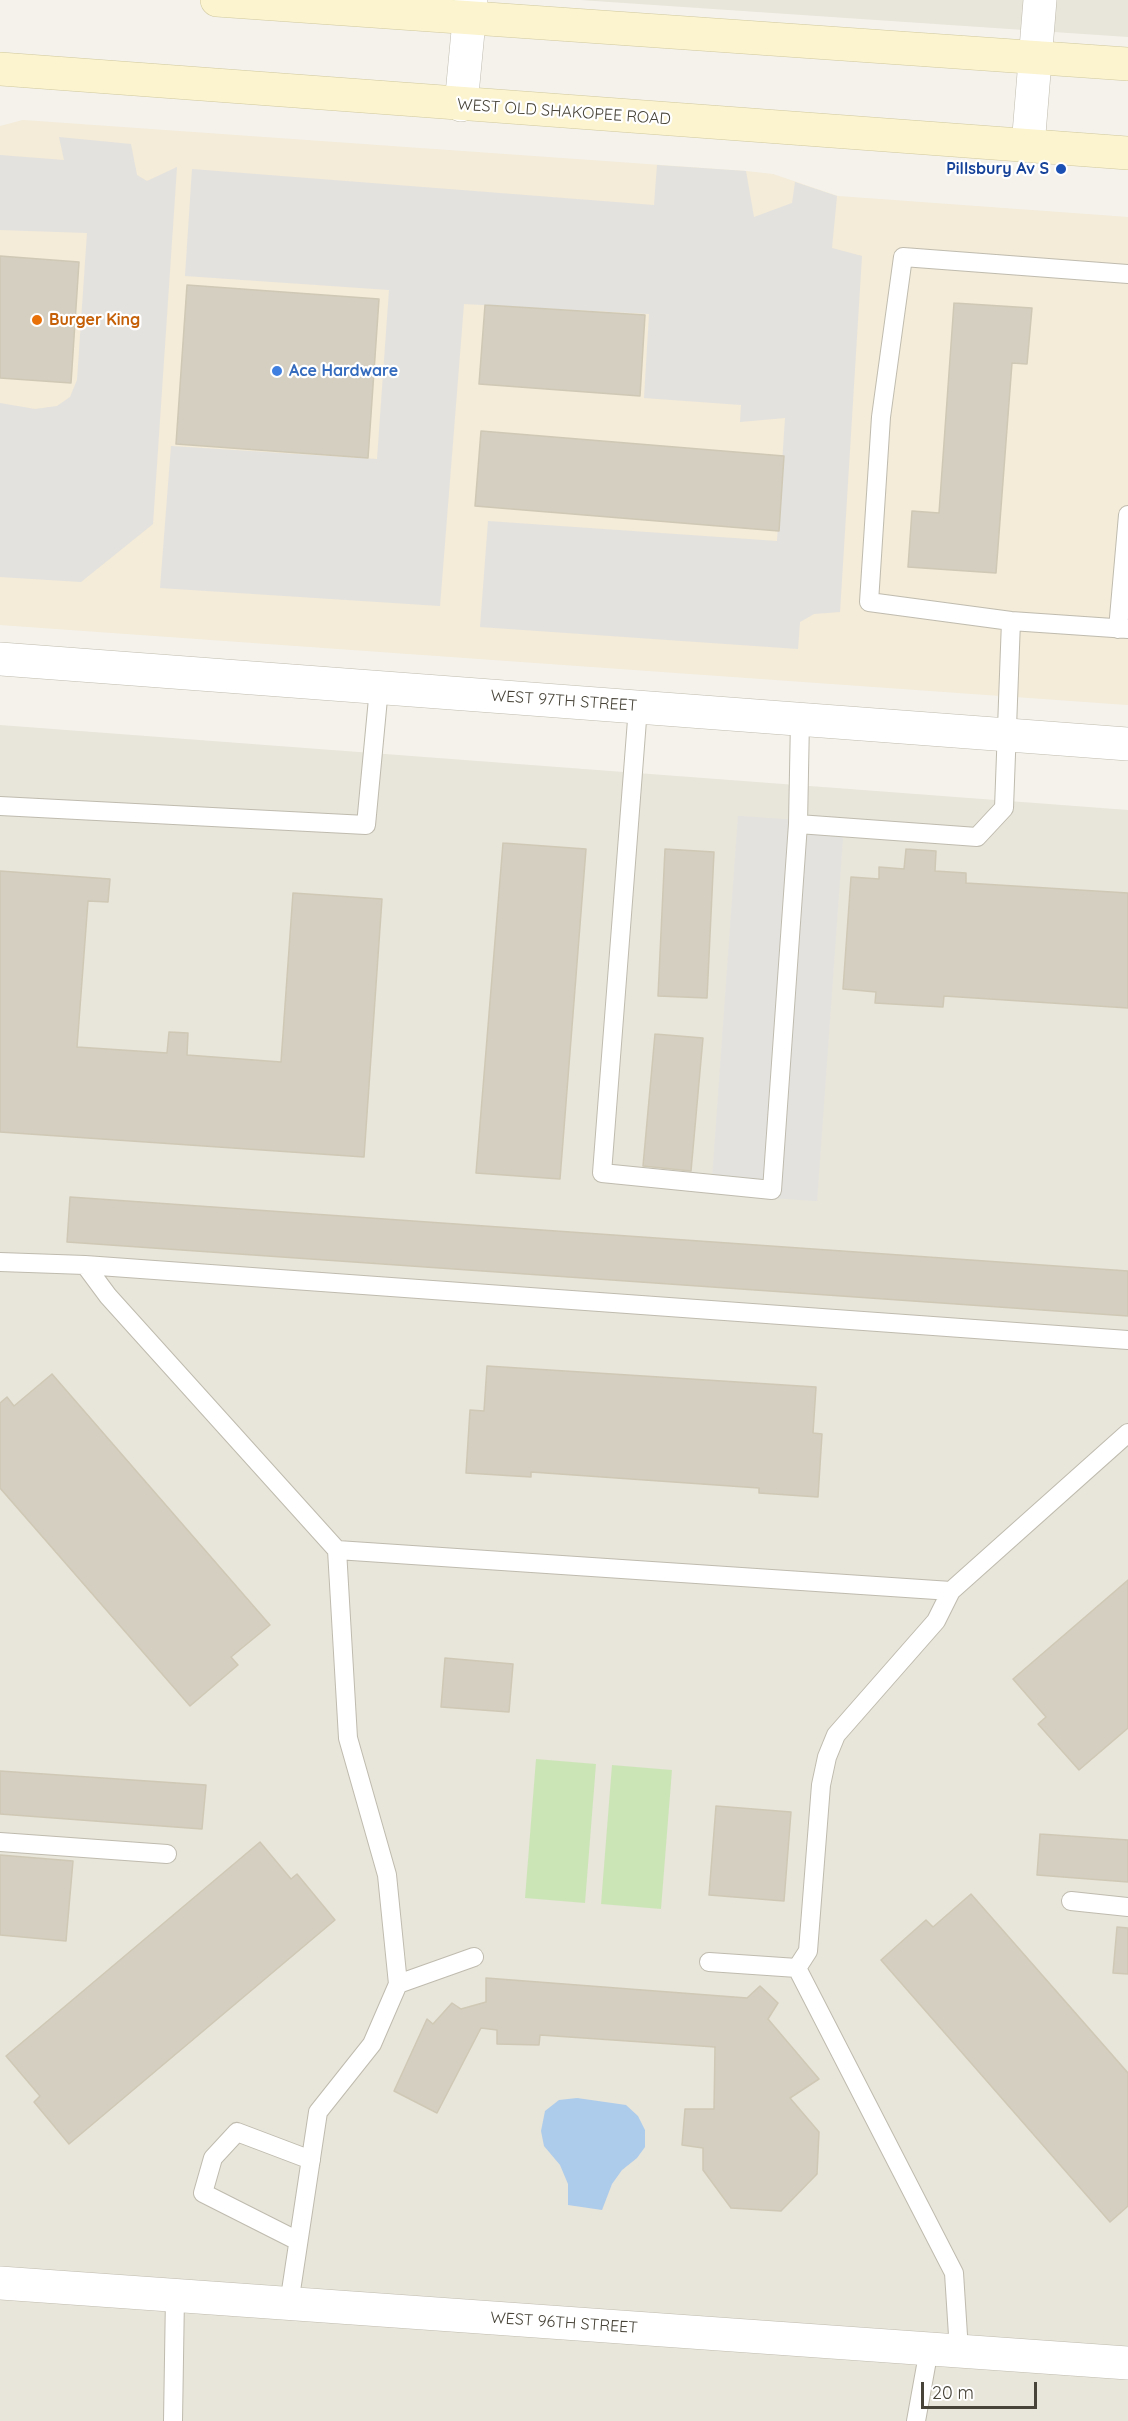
<!DOCTYPE html>
<style>
body{margin:0}
#map{position:relative;width:1128px;height:2421px;overflow:hidden;background:#f4f2eb;font-family:Quicksand,sans-serif}
canvas{display:block}
.scale{position:absolute;left:921px;top:2382px;width:116px;height:27px;box-sizing:border-box;border:3px solid #484439;border-top:0;padding-left:8px;font-size:18px;line-height:21px;white-space:nowrap;color:#484439;-webkit-text-stroke:4px #fff;paint-order:stroke}
</style>
<div id="map">
<canvas width="1128" height="2421"></canvas>
<div class="scale">20 m</div>
</div>
<script>
const context = document.querySelector('canvas').getContext('2d');
context.lineJoin = 'round';
function paint(path, color) { context.fillStyle = color; context.fill(path, 'evenodd'); }
const toPath = rows => new Path2D(rows.map(r => 'M' + r).join(''));
function stroke(path, color, width, dash) { context.strokeStyle = color; context.lineWidth = width; context.lineCap = dash ? 'butt' : 'round'; context.setLineDash(dash || []); context.stroke(path); }
function write(font, color, halo, rows, align = 'center') {
  context.font = font + ' Quicksand,sans-serif'; context.lineWidth = 4.5; context.setLineDash([]); context.textBaseline = 'middle'; context.strokeStyle = halo; context.fillStyle = color; for (const [text, x, y, turn = 0] of rows) {
    context.save(); context.translate(x, y); context.rotate((+turn || 0) * Math.PI / 180); context.textAlign = isNaN(turn) ? turn : align; if (halo) context.strokeText(text, 0, 0); context.fillText(text, 0, 0); context.restore();
  }
}
const residential = toPath([
 [580,0,1128,0,1128,37],
 [0,725,1128,810,1128,2421,0,2421]
]);
const commercial = toPath([
 [23,120,746,171,773,174,838,196,1128,217,1128,705,0,625,0,126]
]);
const green = toPath([
 [536,1759,596,1764,585,1903,525,1898],
 [612,1765,672,1770,661,1909,601,1904]
]);
const parking = toPath([
 [59,137,131,144,137,175,147,181,177,167,153,524,81,582,0,577,0,403,35,409,57,406,70,397,77,380,87,233,0,230,0,155,64,160],
 [657,165,746,171,754,217,792,203,795,182,837,196,832,248,862,256,840,612,814,614,800,622,798,649,480,627,488,521,777,541,785,418,740,422,741,405,644,398,649,314,464,304,440,606,160,588,171,446,377,459,389,290,185,276,192,169,654,205],
 [738,816,844,823,817,1201,711,1194]
]);
const water = toPath([
 [577,2098,626,2105,638,2116,645,2130,645,2147,637,2158,622,2170,612,2184,602,2210,568,2205,568,2184,560,2165,544,2146,541,2131,545,2111,559,2100]
]);
const building = toPath([
 [0,256,79,262,71,383,0,378,0,256],
 [187,285,379,299,368,458,176,444,187,285],
 [954,303,1032,308,1027,364,1012,363,996,573,908,567,912,511,939,513,954,303],
 [485,305,645,315,640,396,479,384,485,305],
 [481,431,784,456,779,531,475,506,481,431],
 [503,843,586,849,560,1179,476,1173,503,843],
 [665,849,714,852,707,998,658,996,665,849],
 [906,849,936,851,935,871,966,873,966,883,1128,893,1128,1008,944,996,943,1007,875,1003,876,992,843,989,851,877,879,879,879,867,904,869,906,849],
 [0,871,110,879,108,902,88,901,77,1047,167,1053,169,1032,188,1033,187,1055,281,1062,293,893,382,899,364,1157,0,1132,0,871],
 [655,1034,703,1038,691,1171,643,1166,655,1034],
 [70,1197,1128,1271,1128,1316,67,1242,70,1197],
 [487,1366,816,1387,813,1433,822,1434,818,1497,759,1493,759,1488,531,1472,531,1477,466,1473,470,1410,484,1411,487,1366],
 [52,1374,270,1625,231,1657,238,1665,190,1706,0,1488,0,1403,7,1397,14,1406,52,1374],
 [1128,1580,1128,1728,1079,1770,1038,1724,1046,1717,1013,1679,1128,1580],
 [445,1658,513,1664,509,1712,441,1707,445,1658],
 [0,1771,206,1785,202,1829,0,1814,0,1771],
 [716,1806,791,1812,784,1901,709,1895,716,1806],
 [1040,1834,1128,1840,1128,1882,1037,1875,1040,1834],
 [260,1842,291,1879,297,1874,335,1920,69,2144,34,2102,40,2096,6,2056,260,1842],
 [0,1855,73,1861,66,1941,0,1935,0,1855],
 [971,1894,1128,2073,1128,2206,1110,2222,881,1960,926,1920,933,1927,971,1894],
 [1117,1927,1128,1928,1128,1974,1113,1973,1117,1927],
 [486,1978,747,1998,760,1986,778,2003,768,2019,819,2079,790,2098,819,2132,817,2174,781,2211,731,2208,703,2170,703,2148,682,2145,685,2109,714,2109,715,2047,540,2035,539,2045,497,2044,497,2030,481,2028,437,2113,394,2091,427,2019,433,2024,452,2003,461,2009,486,2002,486,1978]
]);
const lane = toPath([
 [1128,274,903,257,881,417,869,602,1011,621,1128,629],
 [1118,629,1128,515],
 [638,707,602,1173,772,1190,798,824],
 [800,720,798,824,977,837,1004,808,1011,621],
 [0,806,366,825,379,688],
 [0,1262,85,1265,108,1296,337,1550,348,1738,387,1875,398,1984,372,2044,318,2112,289,2304],
 [85,1265,1128,1340],
 [337,1550,951,1591,1128,1433],
 [0,1842,167,1854],
 [1071,1901,1128,1907],
 [709,1962,797,1968],
 [797,1968,808,1951,821,1785,827,1757,836,1735,936,1621,951,1591],
 [797,1968,954,2273,959,2351],
 [398,1984,474,1957],
 [298,2241,203,2193,213,2158,237,2132,311,2160],
 [173,2421,175,2296],
 [916,2421,929,2349]
]);
const street = toPath([
 [461,105,471,0],
 [1028,146,1040,0],
 [0,659,1128,744],
 [0,2283,1128,2363]
]);
const secondary = toPath([
 [217,0,1128,64],
 [0,69,1128,153]
]);
const markers = [
 [1061,169,6,"#1a4fb4"],
 [37,320,6,"#e8710a"],
 [277,371,6,"#3f7fe0"]
];
const streetNames = [
 ["WEST OLD SHAKOPEE ROAD",564,112,4],
 ["WEST 97TH STREET",564,701,4],
 ["WEST 96TH STREET",564,2323,4]
];
const transitNames = [
 ["Pillsbury Av S",1049,169]
];
const foodNames = [
 ["Burger King",49,320]
];
const shopNames = [
 ["Ace Hardware",289,371]
];
paint(residential, '#e8e5da');
paint(commercial, '#f4ebd8');
paint(green, '#cce5b7');
paint(parking, '#e3e2df');
paint(water, '#adcceb');
paint(building, '#d5cfc1');
stroke(building, '#cfc8b5', 1.5);
stroke(lane, '#bfbbae', 20);
stroke(street, '#bfbbae', 34);
stroke(secondary, '#d0c89e', 34);
stroke(lane, '#fff', 18);
stroke(street, '#fff', 33);
stroke(secondary, '#fbf4cf', 33);
for (const [x, y, r, color] of markers) { const dot = new Path2D(); dot.arc(x, y, r, 0, 2 * Math.PI); context.fillStyle = color; context.fill(dot); stroke(dot, '#fff', 2); }
write('16px', '#484439', '#fff', streetNames);
write('bold 16px', '#164399', '#fff', transitNames, 'right');
write('bold 16px', '#c56008', '#fff', foodNames, 'left');
write('bold 16px', '#366cbe', '#fff', shopNames, 'left');
</script>
